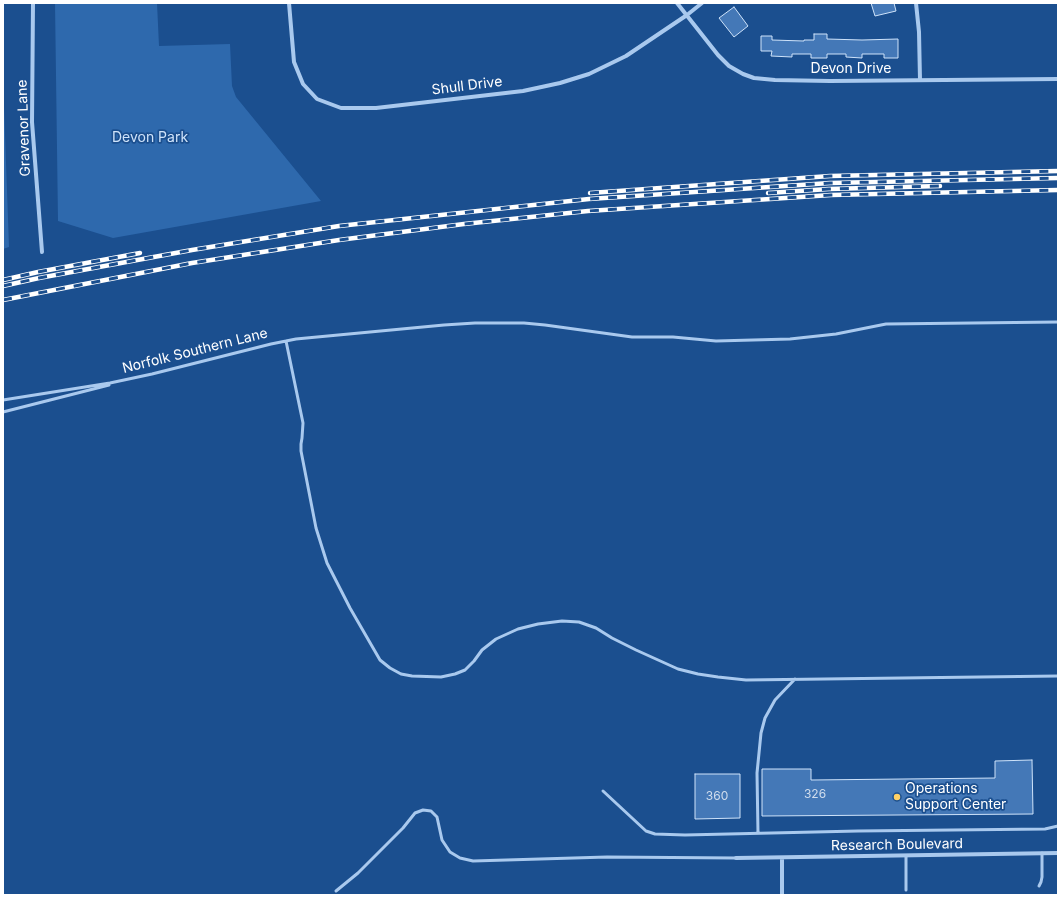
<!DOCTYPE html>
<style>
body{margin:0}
#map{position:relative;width:1061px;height:898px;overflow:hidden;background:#1b4f8f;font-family:Inter,sans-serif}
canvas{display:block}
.frame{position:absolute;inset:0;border:4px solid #fff;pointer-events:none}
</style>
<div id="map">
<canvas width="1061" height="898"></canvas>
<div class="frame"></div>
</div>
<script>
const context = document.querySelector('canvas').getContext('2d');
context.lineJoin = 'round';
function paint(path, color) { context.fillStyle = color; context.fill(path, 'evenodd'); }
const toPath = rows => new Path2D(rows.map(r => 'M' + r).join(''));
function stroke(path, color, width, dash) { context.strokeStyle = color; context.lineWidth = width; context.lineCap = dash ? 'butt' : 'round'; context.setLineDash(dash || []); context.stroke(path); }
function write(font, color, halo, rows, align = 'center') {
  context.font = font + ' Inter,sans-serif'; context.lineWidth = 3.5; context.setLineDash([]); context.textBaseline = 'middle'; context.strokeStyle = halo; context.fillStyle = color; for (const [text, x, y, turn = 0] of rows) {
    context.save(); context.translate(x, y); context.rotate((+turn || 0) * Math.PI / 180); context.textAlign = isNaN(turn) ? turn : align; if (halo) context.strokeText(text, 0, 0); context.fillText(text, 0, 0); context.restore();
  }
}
const green = toPath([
 [55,3,157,3,159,46,230,44,232,86,236,97,321,201,113,238,58,221],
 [3,78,9,247,3,249]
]);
const building = toPath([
 [871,3,894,3,896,11,875,16,871,3],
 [734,7,748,26,734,37,719,18,734,7],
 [814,34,827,34,827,39,862,40,898,39,898,58,884,58,884,54,862,54,862,58,846,57,846,54,827,54,827,58,811,58,811,54,792,54,792,57,771,56,772,51,761,51,761,36,772,36,772,40,804,41,804,40,814,40,814,34],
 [1032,760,1033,814,762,816,762,769,811,769,811,780,995,778,995,761,1032,760],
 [695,774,740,774,740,818,695,819,695,774]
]);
const lane = toPath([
 [286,341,303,423,302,438,301,444,301,451,316,528,327,563,350,608,380,660,390,668,401,674,412,676,441,677,455,674,465,670,474,661,482,650,496,639,518,629,538,624,562,621,579,622,596,628,612,638,636,650,678,669,698,674,718,677,746,680,1058,676],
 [3,400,110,383,152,374,271,344,296,339,444,325,475,323,524,323,545,325,632,337,673,337,716,341,790,339,836,334,886,324,1058,322],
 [3,412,109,385],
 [603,791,646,831,655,834,685,835,858,831,1045,829,1058,826],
 [758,833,757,773,761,733,765,718,775,700,795,679],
 [906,856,906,890],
 [1039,886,1041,882,1042,877,1042,853],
 [336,891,358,873,403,828,415,813,423,810,431,811,437,817,442,840,450,852,460,858,473,861,607,857,736,858]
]);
const street = toPath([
 [33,3,32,122,42,252],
 [289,3,294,62,303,84,317,99,341,108,376,108,523,91,560,83,589,74,626,56,687,15,702,3],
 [677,3,718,55,729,66,743,74,754,78,775,80,830,81,1058,79],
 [916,3,919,32,920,80],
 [736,858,1058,853],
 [782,858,782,895]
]);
const rail = toPath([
 [590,193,830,176,1058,171],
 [768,193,829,189,940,186],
 [3,280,38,272,140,253],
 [3,286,39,278,192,250,339,226,589,199,830,183,1058,178],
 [3,300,192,263,339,240,464,224,588,211,831,195,1058,190]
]);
const markers = [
 [897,797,4,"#ffd166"]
];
const numberNames = [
 ["326",815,794],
 ["360",717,796]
];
const streetNames = [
 ["Devon Drive",851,69],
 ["Shull Drive",467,86,-7],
 ["Gravenor Lane",24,128,-92],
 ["Norfolk Southern Lane",195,351,-14],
 ["Research Boulevard",897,845,-1]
];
const parkNames = [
 ["Devon Park",150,138]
];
const poiNames = [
 ["Operations",905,789],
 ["Support Center",905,805]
];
paint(green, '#2e69ad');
paint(building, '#4478b7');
stroke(building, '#cfe3fa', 1);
stroke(lane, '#a9c9ee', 3);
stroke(street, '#a9c9ee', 4);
stroke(rail, '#fff', 4.5);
stroke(rail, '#1b4f8f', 3, [9]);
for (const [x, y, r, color] of markers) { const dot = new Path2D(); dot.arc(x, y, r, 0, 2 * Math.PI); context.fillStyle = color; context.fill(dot); stroke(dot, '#1b4f8f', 1.5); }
write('12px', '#d0dded', null, numberNames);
write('14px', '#fff', '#1b4f8f', streetNames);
write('14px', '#cfe3fa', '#1b4f8f', parkNames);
write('14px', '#fff', '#1b4f8f', poiNames, 'left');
</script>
